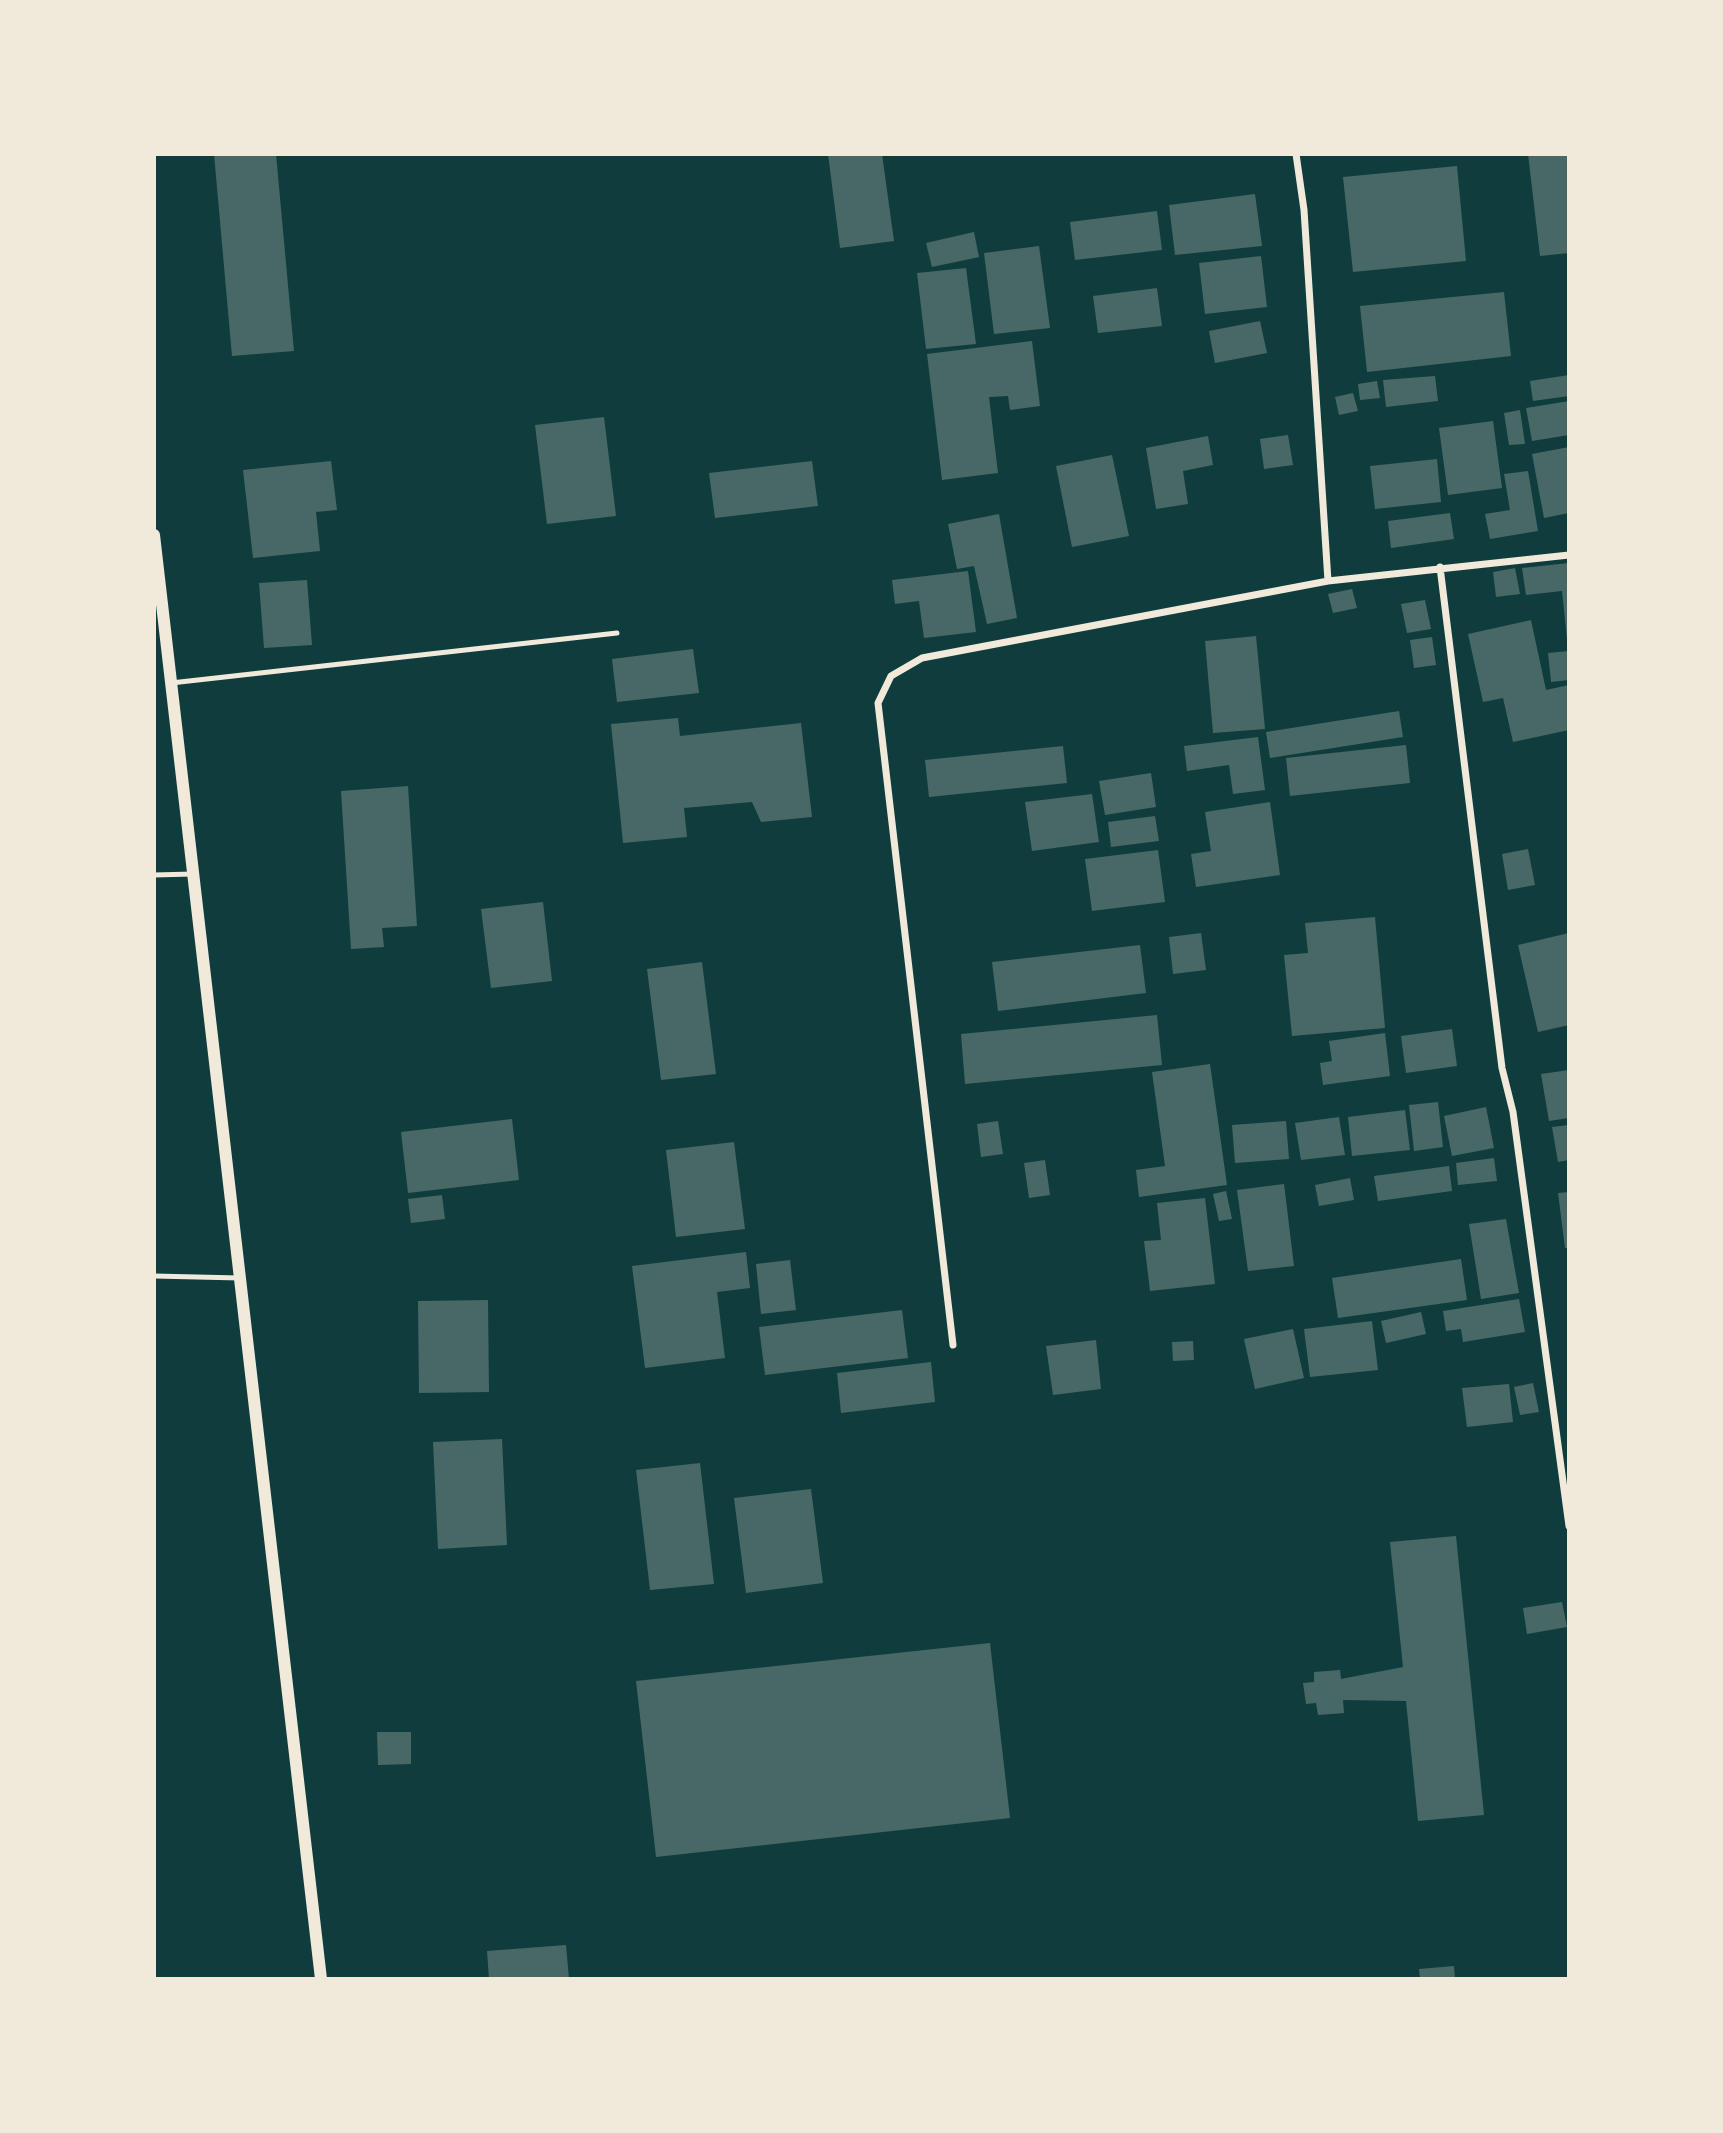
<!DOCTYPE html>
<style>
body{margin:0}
#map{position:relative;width:1723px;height:2133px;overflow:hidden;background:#0f3d3e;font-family:"PT Sans",sans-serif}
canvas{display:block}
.frame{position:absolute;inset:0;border:156px solid #f1e9da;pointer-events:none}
</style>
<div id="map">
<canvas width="1723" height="2133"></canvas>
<div class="frame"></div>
</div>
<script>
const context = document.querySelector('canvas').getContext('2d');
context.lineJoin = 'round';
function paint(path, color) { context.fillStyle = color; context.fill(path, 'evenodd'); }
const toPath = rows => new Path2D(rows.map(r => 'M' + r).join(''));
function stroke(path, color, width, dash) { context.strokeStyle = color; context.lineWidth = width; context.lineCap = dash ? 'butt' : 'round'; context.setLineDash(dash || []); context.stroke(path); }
const building = toPath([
 [214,154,276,154,294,351,232,356],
 [828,154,882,154,894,241,840,248],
 [1528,154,1569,154,1569,253,1540,256],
 [1457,166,1466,261,1353,272,1343,177],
 [1255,194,1262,246,1175,255,1169,205],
 [1157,211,1162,250,1075,260,1070,222],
 [974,232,979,257,932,267,926,243],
 [1039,246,1050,328,994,334,984,253],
 [1261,256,1267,307,1205,314,1199,263],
 [966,268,976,344,926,349,917,273],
 [1157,288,1162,326,1098,333,1093,296],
 [1504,292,1511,356,1367,372,1360,306],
 [1260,321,1267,353,1215,363,1209,331],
 [1032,341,1040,406,1010,410,1008,396,989,397,998,473,942,480,927,354],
 [1569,375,1569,396,1533,401,1530,381],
 [1435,376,1438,401,1386,407,1383,380],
 [1377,381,1380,398,1360,400,1358,384],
 [1353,393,1358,411,1339,415,1335,397],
 [1569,401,1569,435,1532,441,1526,408],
 [1520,410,1525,444,1509,445,1504,413],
 [604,417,616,516,547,524,535,425],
 [1493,421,1502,488,1448,495,1439,428],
 [1288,435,1293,465,1264,469,1260,439],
 [1208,436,1213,465,1183,471,1188,504,1156,509,1146,448],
 [1569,447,1569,513,1544,518,1532,454],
 [1112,455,1129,536,1072,547,1056,466],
 [1437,459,1441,502,1375,509,1370,466],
 [331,461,337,510,316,512,320,551,253,558,243,470],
 [812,461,818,506,715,518,709,473],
 [1528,471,1538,531,1490,539,1485,514,1510,510,1504,474],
 [1450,513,1454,539,1391,548,1388,521],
 [999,514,1017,618,987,624,974,566,957,569,948,524],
 [1569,563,1569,639,1567,639,1562,591,1526,595,1522,568],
 [1515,568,1520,594,1496,597,1493,572],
 [968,571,976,632,924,638,919,601,895,604,892,580],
 [307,580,312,645,264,648,259,583],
 [1352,589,1357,608,1333,613,1328,594],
 [1425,600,1431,629,1407,633,1401,604],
 [1531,620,1546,690,1569,685,1569,730,1513,742,1503,698,1483,702,1468,634],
 [1256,636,1265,729,1213,733,1205,641],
 [1432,637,1436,665,1414,668,1410,640],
 [693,649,699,693,617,702,612,659],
 [1569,651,1569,680,1551,682,1548,653],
 [1399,711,1403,737,1270,758,1266,732],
 [678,718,680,736,801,723,812,817,761,822,752,802,684,808,687,837,623,843,611,724],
 [1258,737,1265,790,1233,794,1229,765,1187,771,1184,746],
 [1406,745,1410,783,1290,796,1286,758],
 [1063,746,1067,783,929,797,925,760],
 [1151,773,1156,807,1105,815,1099,781],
 [408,786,417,926,382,928,384,947,351,949,341,791],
 [1092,794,1099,842,1032,851,1025,802],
 [1270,802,1280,875,1196,887,1191,854,1211,851,1205,812],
 [1155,816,1159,841,1111,847,1108,822],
 [1528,849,1535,885,1508,890,1502,854],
 [1158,850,1165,902,1092,911,1085,859],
 [543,902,552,981,491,988,481,909],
 [1375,917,1385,1028,1292,1036,1284,955,1308,953,1305,923],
 [1201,933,1206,970,1173,974,1169,937],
 [1569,933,1569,1025,1538,1032,1518,945],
 [1140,945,1146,993,998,1011,992,962],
 [702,962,716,1074,661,1080,647,969],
 [1157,1015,1162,1065,965,1084,961,1034],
 [1452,1029,1457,1066,1406,1073,1401,1036],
 [1385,1033,1390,1076,1323,1085,1320,1063,1332,1061,1329,1041],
 [1210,1064,1227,1185,1139,1197,1136,1170,1165,1166,1152,1072],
 [1569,1070,1569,1118,1549,1121,1541,1074],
 [1438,1102,1443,1147,1414,1151,1409,1105],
 [1486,1107,1494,1148,1452,1156,1444,1116],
 [1405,1110,1410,1150,1352,1156,1348,1117],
 [1339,1117,1345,1155,1301,1160,1295,1123],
 [512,1119,519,1180,408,1193,401,1132],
 [998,1121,1003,1154,981,1157,977,1124],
 [1286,1121,1289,1159,1235,1163,1232,1125],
 [1569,1125,1569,1160,1558,1162,1552,1127],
 [734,1142,745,1229,676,1237,666,1150],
 [1494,1158,1497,1181,1458,1185,1456,1163],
 [1045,1160,1050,1195,1029,1198,1024,1163],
 [1449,1166,1452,1191,1378,1201,1374,1176],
 [1350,1178,1354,1200,1319,1206,1315,1185],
 [1284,1184,1294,1266,1248,1271,1237,1190],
 [1226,1191,1232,1219,1219,1221,1213,1194],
 [1569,1192,1569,1248,1565,1248,1558,1193],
 [442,1195,445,1219,411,1223,408,1199],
 [1205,1198,1215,1284,1150,1291,1144,1241,1161,1240,1157,1203],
 [1506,1219,1519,1293,1481,1299,1469,1224],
 [746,1252,750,1288,717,1292,725,1358,645,1368,632,1266],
 [1461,1259,1467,1300,1338,1318,1332,1278],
 [790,1260,796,1310,761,1314,756,1264],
 [1519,1299,1525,1332,1463,1342,1461,1329,1446,1331,1443,1311],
 [488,1300,489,1392,419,1393,418,1301],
 [902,1310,908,1358,765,1375,759,1327],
 [1421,1312,1426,1334,1386,1343,1381,1321],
 [1372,1321,1378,1370,1310,1377,1304,1329],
 [1293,1329,1304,1378,1255,1389,1244,1339],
 [1096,1340,1101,1389,1053,1395,1046,1346],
 [1193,1341,1194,1360,1173,1361,1172,1342],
 [931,1362,935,1402,841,1413,837,1373],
 [1533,1383,1539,1412,1520,1415,1514,1387],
 [1509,1384,1513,1422,1467,1427,1462,1388],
 [502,1439,507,1545,438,1549,433,1442],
 [700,1463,714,1584,650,1590,636,1470],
 [811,1489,823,1583,746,1593,734,1498],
 [1456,1536,1484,1815,1418,1821,1406,1701,1343,1700,1344,1713,1318,1715,1316,1703,1306,1704,1303,1683,1314,1682,1314,1672,1340,1670,1341,1679,1403,1667,1390,1542],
 [1562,1602,1567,1627,1527,1634,1523,1608],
 [990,1643,1010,1818,656,1857,636,1681],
 [377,1732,411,1732,411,1764,378,1765],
 [566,1945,569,1979,489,1979,487,1951],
 [1454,1966,1455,1979,1420,1979,1419,1969]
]);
const service = toPath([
 [171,683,617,633],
 [154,875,193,874],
 [154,1276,240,1278]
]);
const minor = toPath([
 [1296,154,1304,210,1328,581],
 [1440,567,1502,1068,1513,1112,1569,1526],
 [953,1345,878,703,891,676,922,658,1328,581,1569,555]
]);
const tertiary = toPath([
 [154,535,321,1979]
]);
paint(building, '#486865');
stroke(service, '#f1e9da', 5);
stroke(minor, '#f1e9da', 7);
stroke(tertiary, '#f1e9da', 12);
</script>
